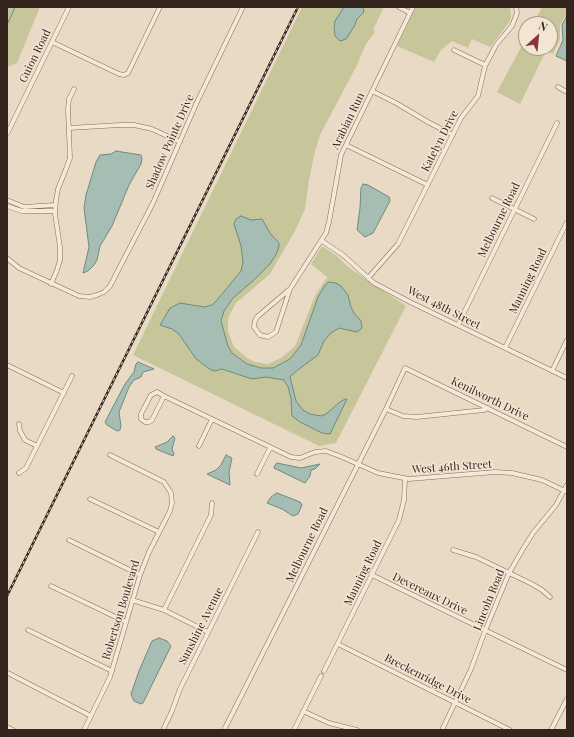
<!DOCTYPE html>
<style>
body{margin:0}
#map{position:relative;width:574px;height:737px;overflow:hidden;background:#e9dac5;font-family:"Playfair Display",serif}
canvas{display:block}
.frame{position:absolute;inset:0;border:8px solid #34261f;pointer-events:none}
.north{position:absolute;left:518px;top:16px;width:40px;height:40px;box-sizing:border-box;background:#f2e5d3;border:1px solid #a6998b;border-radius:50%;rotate:27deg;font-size:11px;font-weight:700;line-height:16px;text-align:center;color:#34261f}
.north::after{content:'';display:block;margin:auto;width:14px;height:18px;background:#8b333f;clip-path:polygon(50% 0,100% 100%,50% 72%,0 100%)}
</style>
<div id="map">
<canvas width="574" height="737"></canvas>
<div class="frame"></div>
<div class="north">N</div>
</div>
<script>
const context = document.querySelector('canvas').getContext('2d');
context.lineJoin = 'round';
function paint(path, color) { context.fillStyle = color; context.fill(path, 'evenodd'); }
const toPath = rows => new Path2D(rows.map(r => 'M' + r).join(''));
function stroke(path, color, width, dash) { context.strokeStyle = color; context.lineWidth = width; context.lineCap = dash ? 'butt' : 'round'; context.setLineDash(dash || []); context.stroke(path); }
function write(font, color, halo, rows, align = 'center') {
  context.font = font + ' "Playfair Display",serif'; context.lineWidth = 3; context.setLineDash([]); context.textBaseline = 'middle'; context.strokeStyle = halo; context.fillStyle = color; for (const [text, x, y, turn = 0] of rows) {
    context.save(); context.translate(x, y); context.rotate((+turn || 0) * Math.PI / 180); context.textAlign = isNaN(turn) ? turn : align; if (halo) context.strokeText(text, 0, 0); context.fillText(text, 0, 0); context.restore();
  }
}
const green = toPath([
 [7,7,40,7,17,63,7,67],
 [302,7,384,7,373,30,375,32,366,44,357,65,320,135,314,155,309,180,305,209,295,231,270,274,236,303,229,316,228,323,228,331,234,347,247,358,255,362,268,364,281,358,295,346,315,296,325,280,328,278,311,264,322,246,337,256,348,267,406,306,336,443,319,446,133,355],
 [416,7,510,7,511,18,508,24,490,47,472,39,468,48,452,41,441,50,434,62,397,46],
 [542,7,567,7,567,12,560,25,560,39,553,54,546,51,520,104,497,92,526,38,526,48,550,48,550,24,533,24]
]);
const water = toPath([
 [344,7,363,7,364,12,357,19,355,25,346,39,340,41,335,36,334,27,335,21,344,7],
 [567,15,567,61,556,56,563,40,562,25,567,15],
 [116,151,141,155,142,159,141,164,129,185,112,226,100,246,97,260,94,265,88,271,83,273,89,247,84,208,86,195,96,162,100,155,111,154,116,151],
 [363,184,368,185,389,197,390,201,373,233,365,237,357,230,360,208,361,188,363,184],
 [241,216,251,220,262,219,270,233,279,243,279,246,277,253,270,264,255,279,233,298,224,311,221,321,228,346,232,353,247,364,261,368,273,368,290,359,301,345,318,297,325,285,329,282,336,283,341,286,348,295,351,307,354,313,361,321,362,328,357,332,339,328,331,333,324,341,318,355,295,372,290,377,296,401,303,410,310,414,321,416,326,414,340,402,345,399,347,399,330,434,322,433,300,422,292,416,291,398,288,387,284,380,266,377,252,379,222,369,215,371,211,370,196,359,179,334,172,329,160,325,170,308,180,303,204,307,212,305,218,299,241,271,243,262,241,246,234,224,236,219,241,216],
 [138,362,154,369,143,372,141,377,134,380,129,387,119,412,121,426,120,430,117,431,107,425,105,422,125,384,134,372,136,364,138,362],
 [173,436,175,438,172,449,174,454,173,456,156,449,155,447,167,442,173,436],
 [226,455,232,458,229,472,230,485,207,474,216,470,221,465,226,455],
 [277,463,301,468,320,464,315,469,311,470,310,476,305,483,278,470,274,468,275,465,277,463],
 [277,493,300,502,302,505,298,514,293,516,282,509,267,503,271,497,277,493],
 [159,638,167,641,171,646,143,703,141,704,134,701,131,694,139,671,152,641,159,638]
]);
const stream = toPath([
 [7,25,15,7]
]);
const minor = toPath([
 [399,7,410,13],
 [52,42,119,74,124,75,128,73,160,7],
 [454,50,485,65],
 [558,87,567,92],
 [372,91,396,103,428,122,453,135],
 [69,128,120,125,134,125,152,129,180,142],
 [7,134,69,7],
 [346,145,428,185],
 [492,198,534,219],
 [7,200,24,207,55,205],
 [7,206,22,211,55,211],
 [322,241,343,255,374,283,410,302,567,378],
 [7,258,19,268,79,296,90,297,97,295,104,292,110,286,153,203,197,102,243,7],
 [368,278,398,244,461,118,478,96,485,66,496,45,512,26,517,13,516,7],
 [51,284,57,270,60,260,60,247,55,214,56,200,58,189,66,169,70,158,68,109,69,99,74,89],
 [290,289,326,233,329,222,341,155,413,7],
 [290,289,276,332,268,337,260,335,254,327,255,321,257,317,290,289],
 [458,325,557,123],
 [505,348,567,222],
 [7,365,64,393],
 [552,371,567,340],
 [157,392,164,396,152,420,149,422,145,422,141,419,141,414,151,395,157,392],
 [164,396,291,457,300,458,315,452,326,451,342,457,378,473,409,479,495,472,512,473,542,480,567,492],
 [386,409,403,416,417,417,484,410,488,408],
 [19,424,20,431,25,440,37,446],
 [199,446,212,419],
 [19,473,26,468,72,376],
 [257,474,270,448],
 [90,499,159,532],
 [69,540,140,575],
 [453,550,476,557,532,584,542,590,550,597],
 [372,575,567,670],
 [51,586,126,622],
 [132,600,164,610,208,632],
 [164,610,211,515,212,503],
 [28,630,112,671],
 [338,644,510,730],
 [324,671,399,520,404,500,405,479],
 [8,673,91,716],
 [303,711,329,723,357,730],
 [7,727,13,730],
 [84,730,110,677,140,575,149,552,170,511,172,503,171,493,164,482,110,455],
 [163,730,172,711,180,689,258,532],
 [224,730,386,409,405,368,567,447],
 [294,730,321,676],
 [442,730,471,669,485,631,509,573,523,549,533,533,556,505,567,485],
 [551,730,567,699]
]);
const rail = toPath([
 [7,596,298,7]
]);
const streetNames = [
 ["Guion Road",35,56,-64],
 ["Arabian Run",348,121,-64],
 ["Katelyn Drive",440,141,-63],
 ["Shadow Pointe Drive",170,142,-66],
 ["Melbourne Road",499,220,-64],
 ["Manning Road",528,281,-64],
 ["West 48th Street",444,308,27],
 ["Kenilworth Drive",490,399,26],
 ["West 46th Street",452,467,-4],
 ["Melbourne Road",307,545,-64],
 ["Manning Road",363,573,-64],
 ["Devereaux Drive",430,594,26],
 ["Lincoln Road",489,600,-68],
 ["Robertson Boulevard",121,610,-73],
 ["Sunshine Avenue",201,626,-63],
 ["Breckenridge Drive",428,679,27]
];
paint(green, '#c6c69a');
paint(water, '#a6bdb3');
stroke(water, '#6e8a7f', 1);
stroke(stream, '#6e8a7f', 1);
stroke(minor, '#826c5d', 5);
stroke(minor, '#f5e8d7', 4);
stroke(rail, '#34261f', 2.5);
stroke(rail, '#f2e5d3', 1, [3]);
write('11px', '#34261f', '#f2e5d3', streetNames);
</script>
